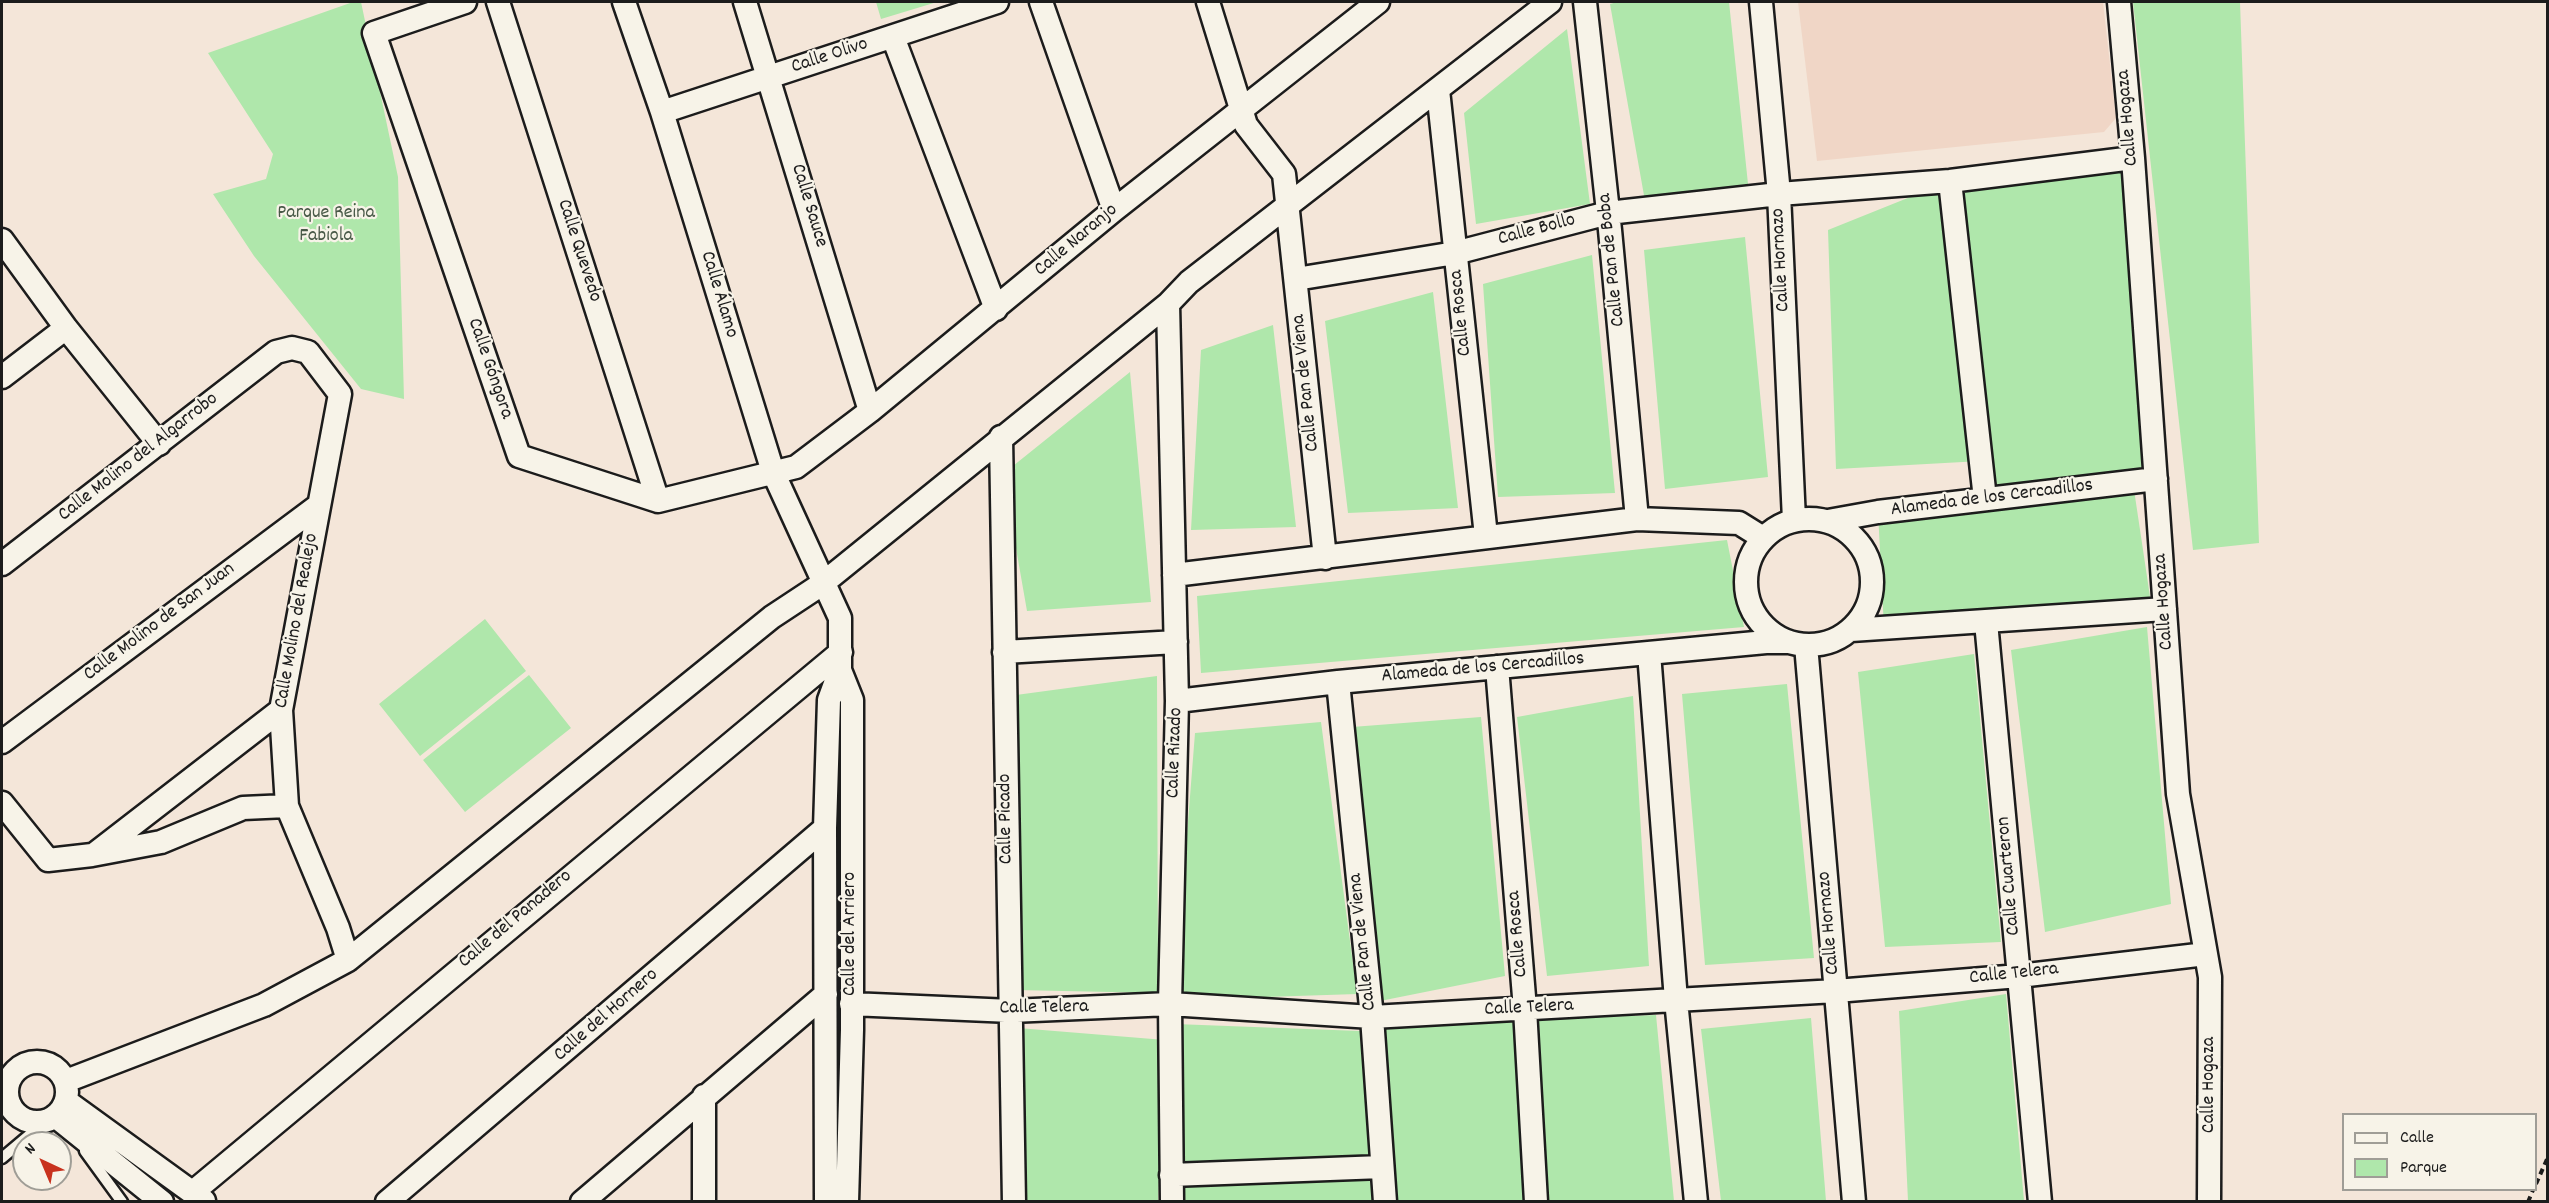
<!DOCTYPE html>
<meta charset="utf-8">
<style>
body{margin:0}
#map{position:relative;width:2549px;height:1203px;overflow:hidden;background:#f4e6d9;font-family:Dekko,sans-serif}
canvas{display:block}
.frame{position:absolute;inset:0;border:3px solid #1c1c1c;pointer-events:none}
.legend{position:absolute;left:2342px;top:1113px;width:195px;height:78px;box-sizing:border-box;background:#f7f3e8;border:2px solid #9f9d96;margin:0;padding:8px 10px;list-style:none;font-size:18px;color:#1c1c1c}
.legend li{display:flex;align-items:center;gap:12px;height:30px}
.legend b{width:30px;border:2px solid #9f9d96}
.north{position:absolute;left:12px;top:1131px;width:60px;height:60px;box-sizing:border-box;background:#f7f3e8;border:2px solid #9f9d96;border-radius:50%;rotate:316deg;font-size:16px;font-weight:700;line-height:24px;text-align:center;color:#1c1c1c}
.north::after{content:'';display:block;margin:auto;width:21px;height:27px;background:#c8321e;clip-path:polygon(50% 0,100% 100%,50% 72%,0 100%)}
</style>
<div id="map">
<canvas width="2549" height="1203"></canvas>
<div class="frame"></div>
<ul class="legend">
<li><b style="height:8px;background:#f7f3e8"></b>Calle</li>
<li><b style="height:16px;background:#afe7ab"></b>Parque</li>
</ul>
<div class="north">N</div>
</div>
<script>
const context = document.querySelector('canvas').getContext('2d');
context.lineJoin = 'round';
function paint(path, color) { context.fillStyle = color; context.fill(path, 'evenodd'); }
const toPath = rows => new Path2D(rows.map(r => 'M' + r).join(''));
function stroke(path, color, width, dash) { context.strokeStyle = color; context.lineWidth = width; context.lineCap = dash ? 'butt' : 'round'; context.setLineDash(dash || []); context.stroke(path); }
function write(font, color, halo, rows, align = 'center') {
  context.font = font + ' Dekko,sans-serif'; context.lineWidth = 4.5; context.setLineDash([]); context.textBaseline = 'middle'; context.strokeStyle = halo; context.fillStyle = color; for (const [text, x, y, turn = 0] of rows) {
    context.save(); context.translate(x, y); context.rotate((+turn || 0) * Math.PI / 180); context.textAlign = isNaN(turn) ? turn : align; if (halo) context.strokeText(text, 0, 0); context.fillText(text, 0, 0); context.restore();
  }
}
const built = toPath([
 [1798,2,2103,2,2116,118,2104,132,1817,161]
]);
const green = toPath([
 [353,2,361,2,398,177,404,399,361,389,254,256,213,194,266,179,273,154,208,53],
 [876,2,937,2,881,19],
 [1617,2,1729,2,1748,184,1645,201,1610,4],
 [2133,2,2240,2,2259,543,2193,550],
 [1567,29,1590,204,1476,224,1464,113],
 [2133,158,2156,479,2133,483,2152,610,1884,628,1878,512,1985,499,1981,461,1836,469,1828,230,1950,181],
 [1745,237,1768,477,1665,489,1644,250],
 [1592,255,1615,493,1498,497,1483,284],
 [1433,292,1458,508,1348,513,1325,321],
 [1273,325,1296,527,1191,530,1201,350],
 [1130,372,1151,602,1027,611,1003,474],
 [1727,540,1744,627,1201,673,1197,596],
 [485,619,526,671,420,756,379,704],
 [2147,627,2171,904,2045,932,2011,650],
 [1974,654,2001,942,1885,947,1858,672],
 [529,675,571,728,465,812,423,760],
 [1157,676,1158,993,1016,990,1016,695],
 [1787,684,1814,958,1705,965,1682,694],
 [1633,696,1649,966,1547,976,1517,717],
 [1481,717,1505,976,1380,1001,1352,727],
 [1321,722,1357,994,1174,1000,1195,733],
 [2006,994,2024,1201,1908,1201,1899,1011],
 [1656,1015,1674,1201,1383,1201,1371,1025],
 [1811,1018,1826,1201,1721,1201,1701,1029],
 [1175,1024,1360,1031,1372,1201,1177,1201],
 [1018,1028,1165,1040,1158,1201,1021,1201]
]);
const path = toPath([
 [2536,1184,2548,1157],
 [2528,1202,2533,1190]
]);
const lane = toPath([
 [85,1151,122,1202],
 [2,1158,46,1121]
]);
const street = toPath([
 [465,2,374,33,519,456,658,501,796,467,870,411,1114,210,1378,2],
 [498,2,658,501],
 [624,2,662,112,773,472,840,618,840,670,829,700,825,828,826,1202],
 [745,2,870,411],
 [1041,2,1114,210],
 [1208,2,1246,125,1284,174,1325,558],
 [1585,2,1610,230,1637,519],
 [1761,2,1779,194,1794,520],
 [2119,2,2133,158,2178,794,2210,977,2209,1202],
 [893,37,996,309],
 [1438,90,1486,536],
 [662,112,997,2],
 [1950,181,1985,499],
 [2,240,66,328,159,444],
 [1296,279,1455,253,1608,213,1779,194,1950,181,2133,158],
 [1168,304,1177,701,1170,1004,1172,1202],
 [2,377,66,328],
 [1001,437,1014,1202],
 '1746 582a63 63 0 1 1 126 0a63 63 0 1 1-126 0Z',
 [1828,521,1878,512,2156,479],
 [2,564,276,352,292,348,308,352,340,394,281,710,287,806,338,928,348,960],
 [1174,575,1637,519,1739,523,1763,538],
 [1986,622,2040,1202],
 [1851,630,2165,609],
 [1806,645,1854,1202],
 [1004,652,1176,642],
 [1649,653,1676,1000,1696,1202],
 [1497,667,1525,1009,1536,1202],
 [840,670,852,700,852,1030,847,1202],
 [1338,682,1372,1017,1385,1202],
 [1177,701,1338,682,1766,642,1788,642],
 [2,742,319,505],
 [2,803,48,860,92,855,161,842,243,808,287,806],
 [96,853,281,710],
 [851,1004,1011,1011,1170,1004,1372,1017,1836,991,2019,976,2206,954],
 '7 1092a30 30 0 1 1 60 0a30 30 0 1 1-60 0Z',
 [66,1081,264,1005,348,960,772,617,822,584,1168,304,1189,282,1550,2],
 [66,1101,204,1201],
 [55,1116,162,1202],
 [1171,1175,1382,1167],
 [193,1192,841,652],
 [387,1202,825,828],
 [582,1202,826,994],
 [704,1202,704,1096]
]);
const streetNames = [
 ["Calle Olivo",830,57,-18],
 ["Calle Hogaza",2129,118,-95],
 ["Calle Sauce",808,206,73],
 ["Calle Bollo",1537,231,-15],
 ["Calle Naranjo",1077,241,-40],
 ["Calle Quevedo",578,251,72],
 ["Calle Pan de Boba",1613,260,-96],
 ["Calle Hornazo",1782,260,-93],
 ["Calle Álamo",718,295,73],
 ["Calle Rosca",1462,313,-96],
 ["Calle Góngora",489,369,71],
 ["Calle Pan de Viena",1307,383,-96],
 ["Calle Molino del Algarrobo",139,458,-38],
 ["Alameda de los Cercadillos",1992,499,-7],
 ["Calle Hogaza",2165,602,-94],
 ["Calle Molino del Realejo",298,621,-80],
 ["Calle Molino de San Juan",160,623,-37],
 ["Alameda de los Cercadillos",1483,669,-5],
 ["Calle Rizado",1176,753,-88],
 ["Calle Picado",1007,819,-91],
 ["Calle Cuarteron",2010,876,-95],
 ["Calle del Panadero",516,920,-40],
 ["Calle Hornazo",1830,923,-95],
 ["Calle del Arriero",851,934,-90],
 ["Calle Rosca",1519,934,-95],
 ["Calle Pan de Viena",1364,942,-96],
 ["Calle Telera",2014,975,-6],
 ["Calle Telera",1044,1009,-1],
 ["Calle Telera",1529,1009,-3],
 ["Calle del Hornero",607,1016,-41],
 ["Calle Hogaza",2210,1085,-90]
];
const parkNames = [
 ["Parque Reina",326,214],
 ["Fabiola",326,237]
];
paint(built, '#f0d6c6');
paint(green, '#afe7ab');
stroke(lane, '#1c1c1c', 15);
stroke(street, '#1c1c1c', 27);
stroke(path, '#1c1c1c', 4, [6, 4.5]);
stroke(lane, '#f7f3e8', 10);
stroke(street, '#f7f3e8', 22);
write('20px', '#1c1c1c', '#f7f3e8', streetNames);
write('20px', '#485947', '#f7f3e8', parkNames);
</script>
